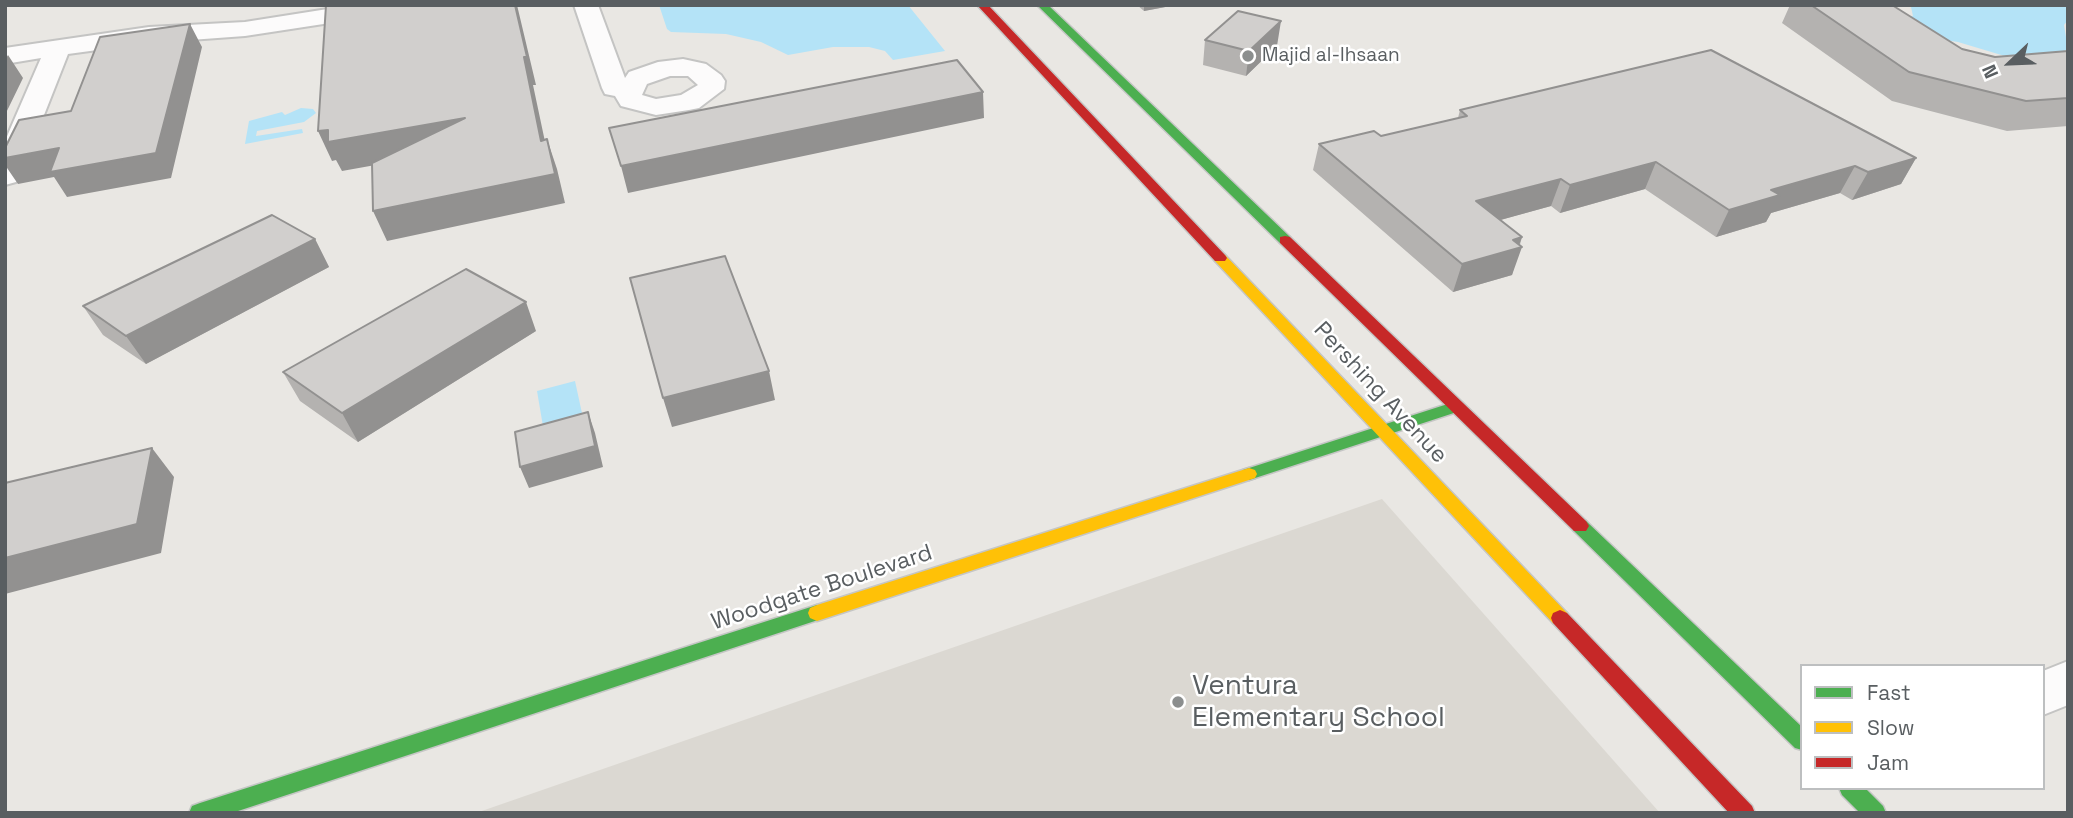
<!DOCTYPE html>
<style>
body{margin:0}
#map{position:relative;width:2073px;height:818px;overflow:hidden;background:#e9e7e3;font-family:"Space Grotesk",sans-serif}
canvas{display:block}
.frame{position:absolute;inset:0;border:7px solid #595e61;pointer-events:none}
.legend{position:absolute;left:1800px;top:664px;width:245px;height:126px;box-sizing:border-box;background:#fff;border:2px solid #bdbfc0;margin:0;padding:9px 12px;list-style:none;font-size:21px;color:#595e61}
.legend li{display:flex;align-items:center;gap:14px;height:35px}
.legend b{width:35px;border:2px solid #bdbfc0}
.north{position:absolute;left:1975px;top:28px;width:70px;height:70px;-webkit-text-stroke:5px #fff;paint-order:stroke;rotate:247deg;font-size:19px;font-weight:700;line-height:28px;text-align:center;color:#595e61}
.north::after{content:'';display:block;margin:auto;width:24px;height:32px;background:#595e61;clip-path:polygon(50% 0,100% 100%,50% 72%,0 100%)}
</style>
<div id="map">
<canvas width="2073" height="818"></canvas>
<div class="frame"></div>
<ul class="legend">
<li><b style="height:9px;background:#4caf50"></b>Fast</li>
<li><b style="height:9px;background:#ffc107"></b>Slow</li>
<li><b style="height:9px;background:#c62828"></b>Jam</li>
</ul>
<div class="north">N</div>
</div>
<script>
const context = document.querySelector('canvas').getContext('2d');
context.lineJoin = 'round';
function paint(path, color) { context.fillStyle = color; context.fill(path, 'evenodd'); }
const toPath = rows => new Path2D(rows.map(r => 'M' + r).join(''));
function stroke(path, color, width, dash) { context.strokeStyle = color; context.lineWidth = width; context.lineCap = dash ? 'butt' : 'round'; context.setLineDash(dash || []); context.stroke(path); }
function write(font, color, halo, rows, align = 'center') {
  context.font = font + ' "Space Grotesk",sans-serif'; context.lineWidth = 5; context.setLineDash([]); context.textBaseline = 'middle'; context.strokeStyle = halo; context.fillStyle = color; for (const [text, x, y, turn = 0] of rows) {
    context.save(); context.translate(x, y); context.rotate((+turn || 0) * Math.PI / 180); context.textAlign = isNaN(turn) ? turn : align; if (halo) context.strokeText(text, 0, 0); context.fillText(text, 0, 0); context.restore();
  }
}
const education = toPath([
 [1382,499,1660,813,476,813,1113,592]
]);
const water = toPath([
 [659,5,908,5,945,51,893,60,885,51,869,47,833,47,788,55,761,42,726,34,671,32,667,29],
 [1916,5,2068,5,2068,20,2064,25,2068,49,2057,54,2008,57,1958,42,1933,38,1899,19,1913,16,1911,7],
 [301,108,313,109,316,113,304,122,257,131,256,136,302,129,303,133,245,144,249,121,282,112,285,115],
 [575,381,585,427,545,438,537,391]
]);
const street = toPath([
 [353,5,414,5,410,10,402,12,245,36,149,43,68,54,20,176,16,182,5,185,5,141,41,58,5,64,5,48,149,27,245,22,353,5],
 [574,5,598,5,625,78,629,72,658,62,683,59,706,64,721,75,725,81,724,89,699,108,689,110,656,115,621,106,615,96,605,94,602,88,574,5],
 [670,76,688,76,698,85,681,95,656,99,642,95,647,84,670,76],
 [2068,661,2068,705,2043,715,2043,671,2068,661]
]);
const fast = toPath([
 [1037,5,1048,5,1290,237,1290,243,1280,243,1037,5],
 [1457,401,1465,406,1463,410,1249,480,1243,478,1241,474,1243,470,1457,401],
 [1580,519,1586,521,1802,727,1802,750,1795,748,1574,531,1571,526,1574,521,1580,519],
 [817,605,824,608,826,613,824,618,232,813,189,813,192,806,200,803,817,605],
 [1839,788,1865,788,1883,806,1886,813,1860,813,1842,795,1839,788]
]);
const slow = toPath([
 [1220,254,1225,255,1567,613,1569,618,1567,623,1560,626,1553,623,1215,261,1213,258,1220,254],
 [1249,468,1255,470,1257,474,1255,478,817,621,810,618,808,613,810,608,817,605,1249,468]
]);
const jam = toPath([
 [977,5,988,5,1225,255,1227,258,1225,261,1215,261,977,5],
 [1285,236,1290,237,1586,521,1589,526,1586,531,1574,531,1280,243,1280,237,1285,236],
 [1560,610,1567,613,1752,806,1755,813,1729,813,1553,623,1551,618,1553,613,1560,610]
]);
const wall = toPath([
 [1137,5,1176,5,1144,11],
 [1790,5,1892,5,1962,49,1995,57,2068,51,2068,126,2007,131,1892,101,1782,23],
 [1205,40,1277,46,1246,76,1203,65],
 [1460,110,1916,158,1901,184,1852,200,1840,193,1771,213,1766,222,1716,237,1645,189,1560,213,1551,206,1500,220,1522,237,1512,275,1453,292,1313,170,1319,144,1381,136,1458,118],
 [315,239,329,267,146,364,103,335,83,306],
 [536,331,358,442,300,401,283,372]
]);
const shadedWall = toPath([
 [515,5,517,5,536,85,533,85,551,170,541,141,524,57],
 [1144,5,1176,5,1144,11],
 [1281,21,1277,46,1246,76,1249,51],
 [190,24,202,47,171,178,67,197,54,177,18,184,5,165,5,158,59,148],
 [8,55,23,78,5,115,5,60],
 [983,92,984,118,628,193,621,166],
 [465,118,476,147,342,171,336,160,332,161,318,131,328,130],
 [547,139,557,169,565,203,387,241,373,211],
 [1916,158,1901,184,1852,200,1868,172],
 [1656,162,1645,189,1560,213,1570,185],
 [1855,166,1840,193,1771,213,1766,222,1716,237,1729,210,1771,190],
 [1561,179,1551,206,1468,229,1476,201],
 [1522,237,1518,248,1522,247,1512,275,1453,292,1462,264,1513,240],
 [315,239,329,267,146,364,126,336],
 [526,302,536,331,358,442,342,413],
 [769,371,775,400,672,427,663,398],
 [588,412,595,433,603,467,529,488,520,467],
 [152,448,174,477,161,553,5,594,5,558]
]);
const building = toPath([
 [326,5,515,5,527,57,524,57,541,141,547,139,555,174,373,211,372,163,465,118,328,142,328,130,318,131,326,5],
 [1811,5,1892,5,1962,49,1995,57,2068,51,2068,98,2026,101,1909,72,1811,5],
 [1238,11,1281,21,1249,51,1205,40,1238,11],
 [190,24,156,153,50,172,59,148,5,158,5,148,19,120,71,111,100,37,190,24],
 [1711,50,1916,158,1868,172,1855,166,1771,190,1780,195,1729,210,1656,162,1570,185,1561,179,1476,201,1522,237,1513,240,1522,247,1462,264,1319,144,1374,131,1381,136,1467,116,1460,110,1711,50],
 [957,60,983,92,621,166,609,128,957,60],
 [272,215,315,239,126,336,83,306,272,215],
 [725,256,769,371,663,398,630,278,725,256],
 [466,269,526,302,342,413,283,372,466,269],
 [588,412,595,446,520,467,515,432,588,412],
 [152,448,137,524,5,558,5,483,152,448]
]);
const markers = [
 [1248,56,7,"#8b8e8e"],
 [1178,702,7,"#8b8e8e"]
];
const farPoinames = [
 ["Majid al-Ihsaan",1262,56]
];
const streetNames = [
 ["Pershing Avenue",1380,393,47],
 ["Woodgate Boulevard",822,588,-18]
];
const nearPoinames = [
 ["Ventura",1192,686],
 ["Elementary School",1192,718]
];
paint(education, '#dbd8d2');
paint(water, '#b4e3f7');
stroke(street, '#c4c4c3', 4);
stroke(fast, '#c5c6c5', 3);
stroke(slow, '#c5c6c5', 3);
stroke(jam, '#c5c6c5', 3);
paint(street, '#fcfbfb');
paint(fast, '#4caf50');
paint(slow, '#ffc107');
paint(jam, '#c62828');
paint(wall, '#b4b2b0');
paint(shadedWall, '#929190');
paint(building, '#d1cfcd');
stroke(building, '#929190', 2);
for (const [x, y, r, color] of markers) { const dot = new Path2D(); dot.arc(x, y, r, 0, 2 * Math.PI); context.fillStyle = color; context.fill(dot); stroke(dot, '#fff', 2.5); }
write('19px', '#595e61', '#fff', farPoinames, 'left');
write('23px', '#595e61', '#fff', streetNames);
write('28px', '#595e61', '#fff', nearPoinames, 'left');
</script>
